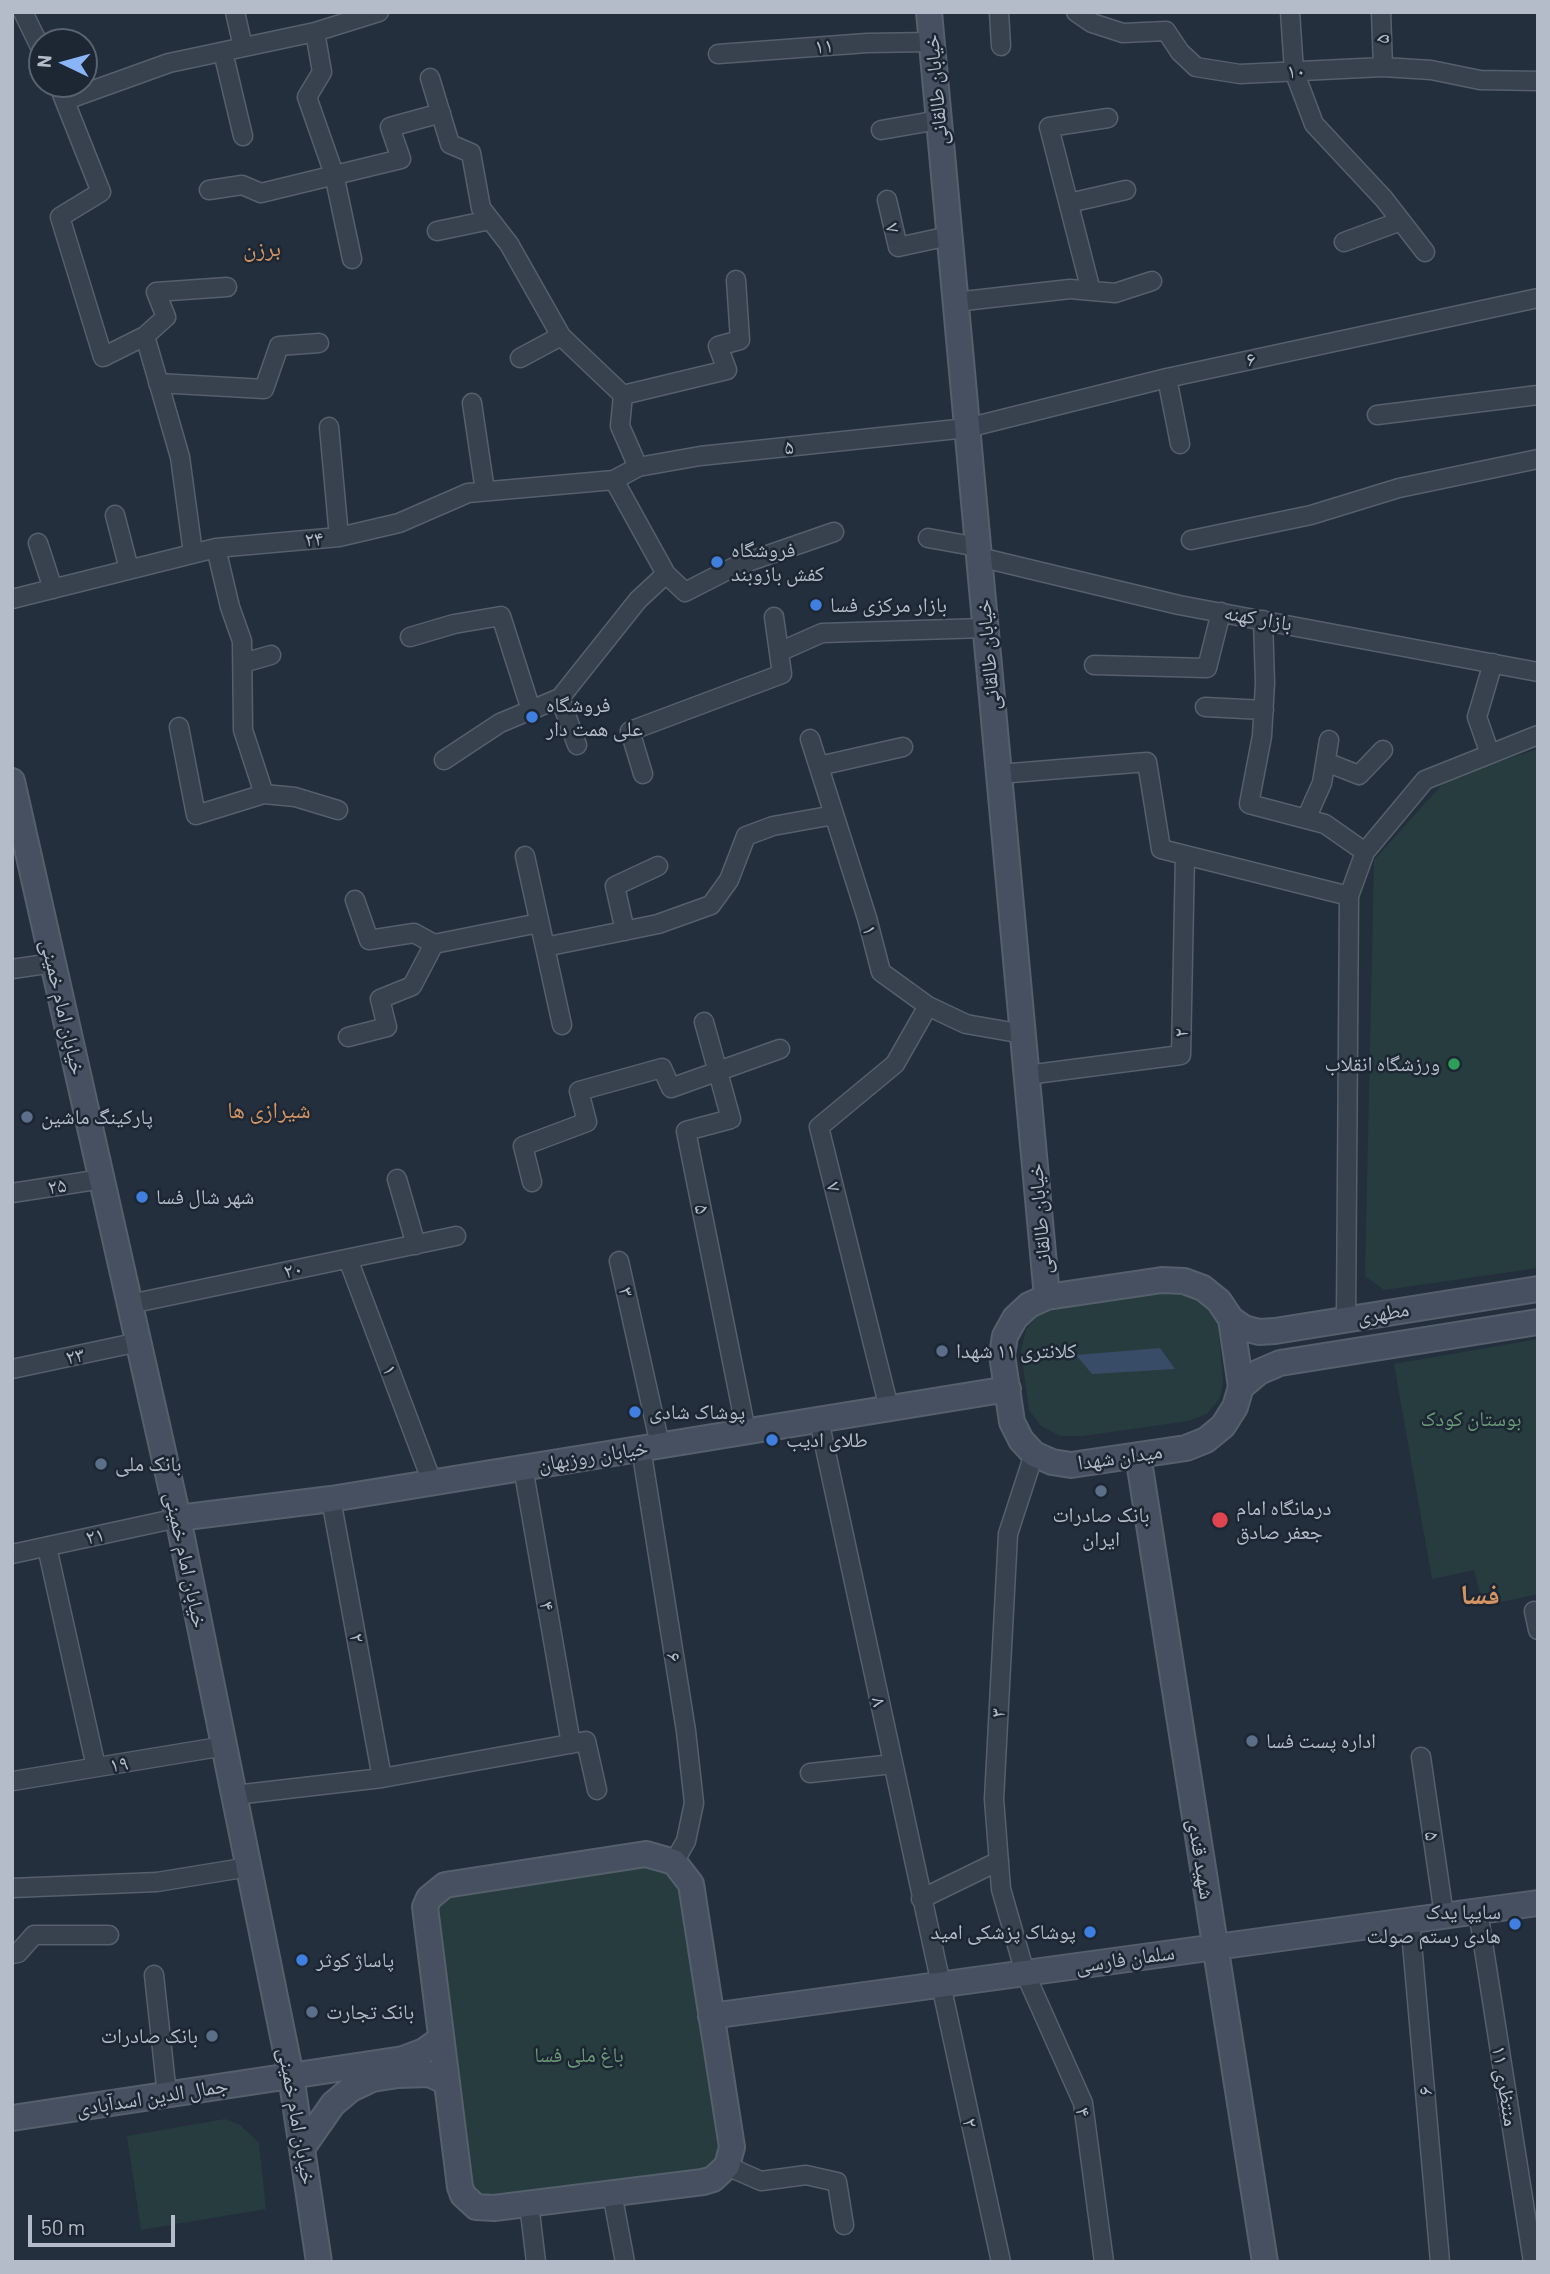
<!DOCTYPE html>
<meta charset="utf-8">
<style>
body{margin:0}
#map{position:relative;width:1550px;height:2274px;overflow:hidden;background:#242f3e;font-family:Barlow,sans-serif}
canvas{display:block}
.frame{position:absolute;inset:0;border:14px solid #b4bcc9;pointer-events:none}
.north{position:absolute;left:28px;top:28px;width:70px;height:70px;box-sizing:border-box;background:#1d2633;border:2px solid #59626f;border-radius:50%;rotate:275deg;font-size:19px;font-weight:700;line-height:28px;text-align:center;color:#b4bcc9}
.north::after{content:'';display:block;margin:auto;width:24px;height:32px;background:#8ab4f8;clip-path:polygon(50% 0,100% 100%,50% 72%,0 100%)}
.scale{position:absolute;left:28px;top:2215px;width:147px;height:32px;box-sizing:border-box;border:4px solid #b4bcc9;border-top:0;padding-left:9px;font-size:21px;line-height:24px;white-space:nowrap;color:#b4bcc9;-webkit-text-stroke:5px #1d2633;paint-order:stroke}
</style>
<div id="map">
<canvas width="1550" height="2274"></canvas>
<div class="frame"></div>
<div class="north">N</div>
<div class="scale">50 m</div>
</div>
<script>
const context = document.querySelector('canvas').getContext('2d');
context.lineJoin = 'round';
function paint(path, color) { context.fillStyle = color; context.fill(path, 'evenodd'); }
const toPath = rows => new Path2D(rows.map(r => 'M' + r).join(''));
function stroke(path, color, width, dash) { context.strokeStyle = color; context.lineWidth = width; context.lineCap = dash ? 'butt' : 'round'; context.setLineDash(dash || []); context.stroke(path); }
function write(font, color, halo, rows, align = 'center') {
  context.font = font + ' Barlow,"Noto Naskh Arabic",sans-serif'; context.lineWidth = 5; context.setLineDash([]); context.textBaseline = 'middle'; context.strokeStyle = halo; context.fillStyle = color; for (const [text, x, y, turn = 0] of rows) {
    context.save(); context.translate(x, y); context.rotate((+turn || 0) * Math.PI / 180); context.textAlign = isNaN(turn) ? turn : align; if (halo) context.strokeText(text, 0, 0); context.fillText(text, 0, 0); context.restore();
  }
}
const green = toPath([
 [1538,749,1538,1268,1384,1290,1365,1276,1374,860,1447,779],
 [1158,1293,1186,1294,1207,1303,1218,1321,1223,1382,1220,1398,1207,1414,1188,1421,1083,1436,1060,1436,1041,1426,1029,1410,1021,1351,1026,1330,1037,1315,1056,1307],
 [1538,1339,1538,1594,1483,1606,1474,1570,1432,1579,1394,1364],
 [645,1862,665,1868,682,1881,724,2152,700,2175,490,2202,467,2187,432,1914,448,1893],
 [225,2119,240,2125,259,2143,266,2209,141,2230,127,2136]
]);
const water = toPath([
 [1160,1348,1175,1369,1092,1374,1076,1355]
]);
const street = toPath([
 [23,12,42,51],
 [235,12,243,47],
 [999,12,1001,46],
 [1076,12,1092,23,1123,33,1166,31,1180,52,1196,67,1240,74,1383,67,1431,70,1480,80,1538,81],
 [1290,12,1294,71,1314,124,1384,199,1425,252],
 [1381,12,1383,67],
 [315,32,322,72,307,97,334,174,352,259],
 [223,52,243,136],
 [718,54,867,43,931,42],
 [430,78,450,144,471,153,481,208,509,244,561,336,623,395,620,426,638,467],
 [58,84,101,192,60,217,103,357,145,336,166,317,156,292,227,287],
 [66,100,169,63,315,32,379,12],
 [881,130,939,120],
 [209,190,242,185,261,193,401,159,390,127,441,113],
 [887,200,898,247,949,236],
 [1069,203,1126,190],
 [437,231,490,220],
 [1344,242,1401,221],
 [1091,291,1049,127,1108,118],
 [955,302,1070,289,1115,293,1152,281],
 [145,336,180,457,193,553],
 [520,358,561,336],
 [1167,378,1180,444],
 [158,383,264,389,279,346,319,343],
 [623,395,727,370,718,346,740,340,736,280],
 [472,403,485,491],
 [1377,415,1538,395],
 [329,427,339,537],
 [115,515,129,569],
 [928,538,978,547],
 [1191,540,1311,515,1399,488,1538,459],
 [38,543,53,589],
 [216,548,230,607,242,641,243,730,264,794],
 [979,557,1179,605,1538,672],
 [666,574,685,592,736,566,834,532],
 [12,599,216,548,339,537,399,523,468,493,614,480,638,467,700,456,967,428,1167,378,1538,298],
 [1263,620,1265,683,1262,736,1249,804,1325,824,1365,852],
 [410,637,454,624,501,616,531,710],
 [779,652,822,633,985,628],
 [243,663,271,655],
 [1094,665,1207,668,1221,612],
 [560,698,577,745],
 [1205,707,1264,710],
 [179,727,196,815,264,794,295,797,338,810],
 [810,739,867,918,881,972,928,1006,966,1024,1023,1034],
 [1490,754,1477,717,1493,663],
 [444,760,500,723,560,698,638,600,666,574,614,480],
 [1326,762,1359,775,1383,750],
 [819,766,903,747],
 [643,774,630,731,782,674,774,617],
 [999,774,1147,762,1161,849,1349,896],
 [1306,819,1322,783,1329,740],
 [525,856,562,1025],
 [355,900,369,940,414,933,434,944],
 [625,931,615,886,658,866],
 [545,947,658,924,711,905,729,880,746,836,773,826,834,815],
 [12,969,53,963],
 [704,1022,731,1119,686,1131,746,1431],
 [348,1037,387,1027,380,999,412,986,434,944,539,923],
 [1027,1075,1181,1055,1185,855],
 [397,1179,416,1245],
 [532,1182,523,1146,587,1122,579,1091,662,1068,671,1088,780,1049],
 [12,1193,102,1179],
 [348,1259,432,1482],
 [619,1261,660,1445],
 [130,1304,456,1236],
 [1346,1319,1349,896,1365,852,1425,780,1538,735],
 [12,1369,139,1342],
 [889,1408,819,1127,895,1064,928,1006],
 [819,1420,1001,2262],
 [641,1448,686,1731,694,1803,686,1841,674,1862],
 [1034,1454,1008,1534,994,1799,1001,1889,1025,1973,1083,2103,1104,2262],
 [523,1467,571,1744],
 [331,1499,382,1778],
 [47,1547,96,1767],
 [12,1554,178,1518],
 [1534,1611,1538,1630],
 [1421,1757,1444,1915],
 [810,1773,893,1764],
 [13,1781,225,1746],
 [235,1795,382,1778,586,1741,597,1790],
 [12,1888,157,1882,249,1867],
 [921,1899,999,1861],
 [1478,1911,1533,2262],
 [1410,1920,1440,2262],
 [12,1954,18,1953,34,1935,109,1935],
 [154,1975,167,2095],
 [727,2166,761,2181,806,2175,837,2182,844,2225],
 [612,2193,625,2262],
 [529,2204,536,2262]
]);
const secondary = toPath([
 [929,12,1047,1297],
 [12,781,178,1518,291,2076,319,2262],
 [1162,1280,1184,1281,1203,1288,1219,1301,1231,1319,1241,1387,1235,1407,1223,1426,1206,1440,1186,1448,1071,1465,1052,1462,1034,1454,1021,1440,1012,1422,1002,1355,1005,1336,1015,1318,1029,1305,1047,1297,1162,1280],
 [1231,1319,1244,1328,1259,1332,1275,1331,1538,1289],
 [1241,1387,1259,1372,1280,1363,1538,1322],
 [1138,1455,1265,2262],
 [178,1518,331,1499,1008,1389],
 [646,1854,674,1862,691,1884,732,2147,727,2166,713,2179,703,2182,494,2208,476,2207,463,2195,460,2187,425,1907,429,1898,445,1885,646,1854],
 [711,2016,1538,1903],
 [12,2118,403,2059,424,2051,441,2039],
 [303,2147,333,2104,351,2089,372,2079,398,2075,429,2074,447,2082]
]);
const markers = [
 [717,562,7,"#3f7fe0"],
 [816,605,7,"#3f7fe0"],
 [532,717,7,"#3f7fe0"],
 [1454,1064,7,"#2e9e5b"],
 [27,1117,7,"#5c6f8a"],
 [142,1197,7,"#3f7fe0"],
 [942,1351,7,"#5c6f8a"],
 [635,1412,7,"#3f7fe0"],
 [772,1440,7,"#3f7fe0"],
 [101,1464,7,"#5c6f8a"],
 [1101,1491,7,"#5c6f8a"],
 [1220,1520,9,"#e0444e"],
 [1252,1741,7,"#5c6f8a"],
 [1515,1924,7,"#3f7fe0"],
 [1090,1932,7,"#3f7fe0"],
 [302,1960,7,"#3f7fe0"],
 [312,2012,7,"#5c6f8a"],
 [212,2036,7,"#5c6f8a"]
];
const streetNames = [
 ["۵",1382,39,-92],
 ["۱۱",824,46,-4],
 ["۱۰",1296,71,-3],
 ["خیابان طالقانی",936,90,-95],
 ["۷",893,228,77],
 ["۶",1251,359,-13],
 ["۵",789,447,-6],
 ["۲۴",314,539,-5],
 ["بازار کهنه",1258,618,10],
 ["خیابان طالقانی",988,655,-95],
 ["۱",870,930,75],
 ["خیابان امام خمینی",63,1007,77],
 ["۲",1181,1033,-89],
 ["۲۵",57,1186,-9],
 ["۷",834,1187,76],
 ["۵",702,1209,79],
 ["خیابان طالقانی",1040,1219,-95],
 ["۲۰",293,1270,-12],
 ["۳",626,1292,78],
 ["مطهری",1383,1313,-9],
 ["۲۳",75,1356,-12],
 ["۱",390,1370,69],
 ["خیابان روزبهان",593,1456,-9],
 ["میدان شهدا",1120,1457,-8],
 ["۲۱",95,1536,-12],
 ["خیابان امام خمینی",186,1560,78],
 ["۴",547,1606,80],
 ["۲",357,1638,80],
 ["۶",674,1657,81],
 ["۸",879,1702,78],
 ["۳",998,1713,-87],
 ["۱۹",119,1764,-9],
 ["۵",1432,1836,82],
 ["شهید قندی",1201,1859,81],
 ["سلمان فارسی",1125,1959,-8],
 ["منتظری ۱۱",1505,2086,81],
 ["۶",1425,2091,-95],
 ["جمال الدین اسدآبادی",152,2097,-9],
 ["۴",1083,2112,79],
 ["خیابان امام خمینی",297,2116,80],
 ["۲",970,2123,78]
];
const poiNames = [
 ["فروشگاه",731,550],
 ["کفش بازوبند",731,574],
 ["بازار مرکزی فسا",830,605],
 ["فروشگاه",546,705],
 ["علی همت دار",546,729],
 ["ورزشگاه انقلاب",1440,1064,"right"],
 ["پارکینگ ماشین",41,1117],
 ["شهر شال فسا",156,1197],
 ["کلانتری ۱۱ شهدا",956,1351],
 ["پوشاک شادی",649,1412],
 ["طلای ادیب",786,1440],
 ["بانک ملی",115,1464],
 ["درمانگاه امام",1236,1508],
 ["جعفر صادق",1236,1532],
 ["بانک صادرات",1101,1515,"center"],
 ["ایران",1101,1539,"center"],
 ["اداره پست فسا",1266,1741],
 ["سایپا یدک",1501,1912,"right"],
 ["هادی رستم صولت",1501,1936,"right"],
 ["پوشاک پزشکی امید",1076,1932,"right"],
 ["پاساژ کوثر",316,1960],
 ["بانک تجارت",326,2012],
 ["بانک صادرات",198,2036,"right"]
];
const parkNames = [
 ["بوستان کودک",1471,1419],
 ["باغ ملی فسا",579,2055]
];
const neighbourhoodNames = [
 ["برزن",262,248],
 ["شیرازی ها",269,1110]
];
const districtNames = [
 ["فسا",1480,1595]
];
paint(green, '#263c3f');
paint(water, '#394c67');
stroke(street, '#565f6c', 21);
stroke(secondary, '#565f6c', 28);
stroke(street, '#38414e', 18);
stroke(secondary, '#465061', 24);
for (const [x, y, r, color] of markers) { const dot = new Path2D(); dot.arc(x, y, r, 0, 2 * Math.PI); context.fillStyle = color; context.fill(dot); stroke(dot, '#1d2633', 2.5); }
write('21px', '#b4bcc9', '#1d2633', streetNames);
write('21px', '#b4bcc9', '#1d2633', poiNames, 'left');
write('21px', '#6b9a76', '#1d2633', parkNames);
write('23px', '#d59563', '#1d2633', neighbourhoodNames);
write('bold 28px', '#d59563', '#1d2633', districtNames);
</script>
